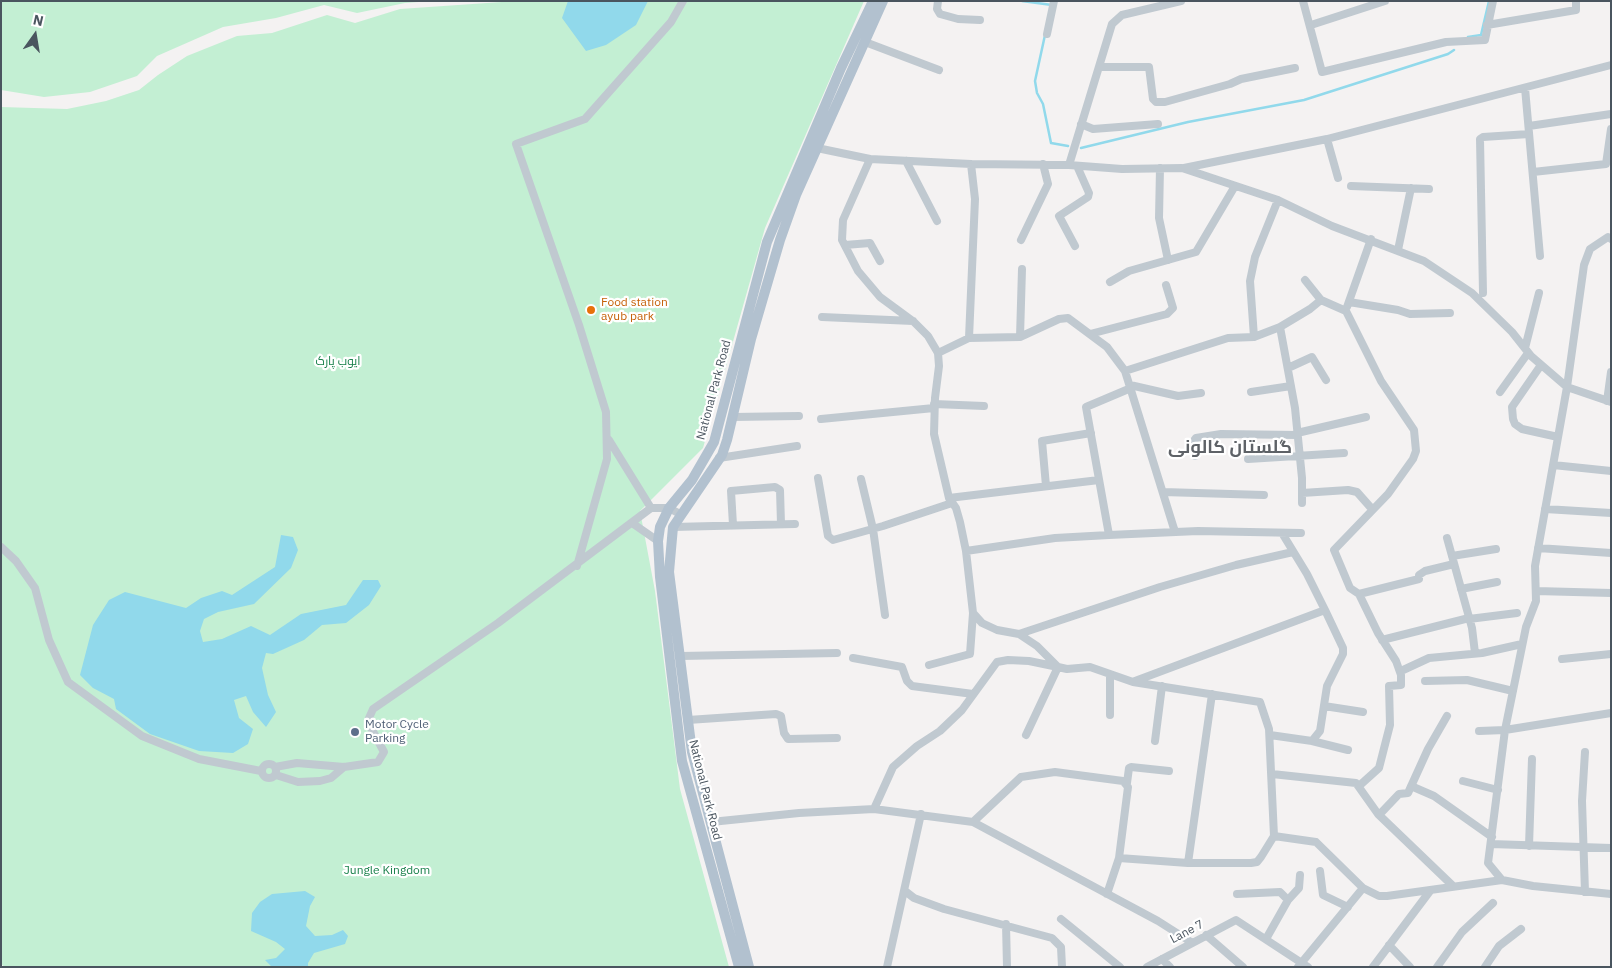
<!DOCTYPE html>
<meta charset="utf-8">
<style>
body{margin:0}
#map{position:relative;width:1612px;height:968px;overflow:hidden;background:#f4f2f2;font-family:"IBM Plex Sans",sans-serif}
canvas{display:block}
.frame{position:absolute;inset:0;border:2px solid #4a555f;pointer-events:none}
.north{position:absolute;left:10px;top:10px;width:50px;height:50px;-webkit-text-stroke:4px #fff;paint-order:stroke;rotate:13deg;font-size:14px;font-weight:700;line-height:20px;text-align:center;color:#4a555f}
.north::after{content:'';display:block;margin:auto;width:18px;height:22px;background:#4a555f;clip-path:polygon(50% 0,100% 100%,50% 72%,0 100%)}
</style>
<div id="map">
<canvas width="1612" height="968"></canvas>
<div class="frame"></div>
<div class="north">N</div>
</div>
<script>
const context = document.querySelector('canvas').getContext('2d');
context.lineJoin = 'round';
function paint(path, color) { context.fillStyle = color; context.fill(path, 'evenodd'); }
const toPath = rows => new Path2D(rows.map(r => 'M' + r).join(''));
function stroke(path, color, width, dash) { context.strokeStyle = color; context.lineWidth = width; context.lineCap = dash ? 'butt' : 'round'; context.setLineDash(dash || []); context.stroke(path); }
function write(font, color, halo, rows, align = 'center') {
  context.font = font + ' "IBM Plex Sans",Cairo,sans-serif'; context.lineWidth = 4.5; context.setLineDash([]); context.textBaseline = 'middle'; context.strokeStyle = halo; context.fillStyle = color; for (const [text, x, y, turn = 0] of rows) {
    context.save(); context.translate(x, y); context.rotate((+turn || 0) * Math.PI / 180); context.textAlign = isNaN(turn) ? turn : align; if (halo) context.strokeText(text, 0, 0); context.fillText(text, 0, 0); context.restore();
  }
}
const green = toPath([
 [1,1,432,1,405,3,357,13,324,5,276,18,223,27,157,56,137,76,90,92,44,97,1,90],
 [516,1,864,1,765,228,703,448,640,511,655,591,680,789,729,967,5,967,1,964,1,107,67,109,106,101,139,90,158,75,187,56,237,36,272,33,327,15,355,23,400,9]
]);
const water = toPath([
 [568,1,648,1,636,25,606,45,586,51,562,18],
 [281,535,293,537,298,550,291,568,254,604,218,612,204,619,200,631,203,642,222,639,251,626,270,635,301,614,346,605,363,580,378,580,381,586,369,605,346,623,322,625,304,640,273,654,266,653,262,668,268,695,276,712,266,727,253,712,246,696,234,700,239,718,253,729,248,744,233,753,199,751,150,734,116,709,114,699,93,688,80,675,93,625,109,600,125,592,186,608,201,598,222,591,232,595,275,567],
 [305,891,315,897,310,906,306,926,315,936,332,935,343,930,348,936,345,944,314,953,308,963,308,967,272,967,265,960,276,958,285,949,276,942,251,931,252,913,260,902,272,894]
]);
const stream = toPath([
 [1022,1,1052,5],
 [1045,35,1035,81,1037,93,1043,104,1051,143,1068,146],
 [1468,37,1481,35,1489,1],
 [1081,148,1188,122,1304,100,1448,54,1454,50]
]);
const minor = toPath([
 [938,1,937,9,940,14,958,19,980,20],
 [1303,1,1322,72,1446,42,1485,40,1493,1],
 [1311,25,1385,1],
 [1487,25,1576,10,1576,1],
 [1047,34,1054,1],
 [865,42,939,70],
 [1099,67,1149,67,1153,99,1156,102,1165,102,1230,84,1241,79,1295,68],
 [1525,88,1540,256],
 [1081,124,1093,129,1158,124],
 [1529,126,1611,114],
 [1327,139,1338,178],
 [817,148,870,159,843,220,842,240,858,271,880,297,914,322,928,336,938,353,939,366,935,398,934,434,949,498,956,508,960,522,966,551,973,613,982,623,997,630,1019,634,1037,646,1058,667,1067,669,1090,667,1133,682,1260,702,1269,729,1274,836],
 [870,159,971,164,1069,165,1122,169,1182,168,1278,200,1332,226,1424,261,1472,293,1512,332,1531,356,1567,387,1611,402],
 [906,161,937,221],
 [1069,165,1112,24,1122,15,1181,1],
 [1160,168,1159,218,1168,260],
 [1184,168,1327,139,1611,65],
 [1533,172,1606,164,1611,129],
 [1351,186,1429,189],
 [1021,240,1048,184,1043,164],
 [845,245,870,243,880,261],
 [1075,246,1059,216,1088,197,1089,193,1077,166],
 [1398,250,1411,188],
 [1305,280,1321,300],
 [1110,282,1129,271,1196,252,1235,186],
 [1483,293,1480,139,1483,137,1529,134],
 [1349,302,1398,310,1410,314,1450,313],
 [1347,307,1371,239],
 [822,317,913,321],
 [1280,327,1295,408,1302,478,1302,503],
 [1090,334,1167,314,1173,308,1166,285],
 [1020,337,1022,269],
 [1254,337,1250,281,1255,257,1278,200],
 [969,338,1020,337,1059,319,1068,318,1107,347,1125,371,1228,338,1254,337,1280,327,1310,309,1321,300,1346,311,1381,381,1414,430,1416,451,1413,459,1388,494,1334,550,1350,588,1359,594,1378,633,1396,661,1401,675,1401,685,1389,686,1390,725,1379,768,1359,786],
 [1525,348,1539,293],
 [938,353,969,338,975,199,971,164],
 [1541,365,1512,407,1513,419,1515,424,1522,429,1558,437],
 [1288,368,1312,357,1326,380],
 [1125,371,1175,532],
 [1130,385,1178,396,1201,393],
 [1251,392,1291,386],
 [1500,392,1528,353],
 [1607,401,1611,372],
 [934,404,984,406],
 [733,417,799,416],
 [821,419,934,408],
 [1297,433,1366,417],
 [609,440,651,508],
 [1195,456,1193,442,1196,438,1221,434,1297,435],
 [719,458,797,446],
 [1248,459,1344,453],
 [1553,465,1611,471],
 [818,478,828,536,833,540,883,526,952,503],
 [861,479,873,529,885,615],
 [1046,486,1042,441,1091,433],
 [1163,492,1264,495],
 [1302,493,1348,490,1357,492,1372,509],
 [949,498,1099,480],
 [1545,509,1611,513],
 [632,523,658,541],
 [733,525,731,491,775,487,780,490,781,524],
 [673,527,795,524],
 [1282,533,1307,574,1325,610],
 [1109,535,1086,407,1131,388],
 [1447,538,1472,628,1475,653],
 [1,547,16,561,35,588,49,640,68,682,142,736,199,759,261,771],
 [1538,548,1611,553],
 [966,551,1055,538,1109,535,1198,531,1301,533],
 [1452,556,1496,549],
 [577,566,607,459,606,412,579,325,516,144,585,119,671,22,683,1],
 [1461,589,1497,582],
 [1536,591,1611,593],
 [1359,594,1419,579,1419,575,1425,571,1454,564],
 [1469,619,1517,613],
 [1019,634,1160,587,1236,565,1293,552],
 [1382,640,1469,618],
 [681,656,837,653],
 [853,658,902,667,907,681,912,686,973,694],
 [1562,659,1611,654],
 [929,665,970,654,973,613],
 [1401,671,1429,658,1482,653,1522,644],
 [1135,681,1325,610,1343,648,1343,654,1327,686,1320,731,1312,741,1270,735],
 [1425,681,1467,680,1513,691],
 [1324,706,1363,712],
 [1110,715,1110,676],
 [688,720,776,714,781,716,784,733,788,739,837,738],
 [1479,731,1505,730,1611,713],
 [1155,741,1162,686],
 [1312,741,1348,750],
 [1585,752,1582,801,1585,892],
 '262 771a7 7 0 1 1 14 0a7 7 0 1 1-14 0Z',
 [275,767,297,763,344,767,378,762,384,752,370,726,369,718,373,709,498,623,651,508,669,508,680,514],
 [1272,774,1356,783,1378,814,1453,886],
 [276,775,298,782,320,781,331,778,344,767],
 [1463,781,1498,790],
 [1127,783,1129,768,1131,767,1169,771],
 [1411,786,1434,796,1492,837],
 [874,809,893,767,917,746,940,731,962,710,997,662,1008,660,1029,661,1058,667,1026,735],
 [1379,815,1399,794,1408,793,1428,749,1447,716],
 [711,822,799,813,874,809,973,822,1158,921,1191,942],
 [973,822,1021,777,1055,772,1123,781,1128,787,1119,858,1107,894],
 [1491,844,1611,848],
 [1529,846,1532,759],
 [1119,858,1188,863,1251,863,1257,862,1261,857,1274,836,1316,842,1363,888,1298,967],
 [1188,863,1212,694],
 [1320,871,1323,895,1348,907],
 [1502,880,1488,863,1505,730,1526,627,1536,601,1535,566,1567,387,1584,265,1590,249,1608,237,1611,239],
 [1363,888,1379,896,1387,896,1502,880,1533,886,1611,894],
 [905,891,914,898,944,909,1052,938,1061,947,1062,967],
 [1237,894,1280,892,1288,900],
 [1061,919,1120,967],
 [1006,924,1007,967],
 [1206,935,1243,967],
 [1266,939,1288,900,1299,888,1300,875],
 [1389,945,1410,967],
 [1162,959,1170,967],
 [887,967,921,814],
 [1147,967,1236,920,1308,967],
 [1373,967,1430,891],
 [1437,967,1462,932,1493,903],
 [1485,967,1499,946,1521,929]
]);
const major = toPath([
 [739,967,682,761,660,577,658,541,660,527,669,508,692,480,714,442,767,242,841,68,873,1],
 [749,967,692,752,669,572,673,527,722,455,727,440,751,339,780,240,796,195,883,1]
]);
const markers = [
 [591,310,5,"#e8710a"],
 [355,732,5,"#5c6f8a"]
];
const foodNames = [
 ["Food station",601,303],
 ["ayub park",601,317]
];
const parkNames = [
 ["ایوب پارک",338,362],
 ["Jungle Kingdom",387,871]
];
const streetNames = [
 ["National Park Road",714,390,-75],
 ["National Park Road",705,790,76],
 ["Lane 7",1187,932,-28]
];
const serviceNames = [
 ["Motor Cycle",365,725],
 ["Parking",365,739]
];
const districtNames = [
 ["گلستان کالونی",1230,448]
];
paint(green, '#c3efd3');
paint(water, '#91d9eb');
stroke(stream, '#91d9eb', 2.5);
stroke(minor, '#c0c9d0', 8);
stroke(major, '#b2c1cf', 10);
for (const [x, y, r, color] of markers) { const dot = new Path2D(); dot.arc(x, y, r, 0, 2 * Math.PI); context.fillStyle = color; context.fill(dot); stroke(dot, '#fff', 2); }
write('12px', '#c56008', '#fff', foodNames, 'left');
write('12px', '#1a814c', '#fff', parkNames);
write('12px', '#4a555f', '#fff', streetNames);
write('12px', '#4e5e75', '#fff', serviceNames, 'left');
write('bold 18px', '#5e6267', '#fff', districtNames);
</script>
